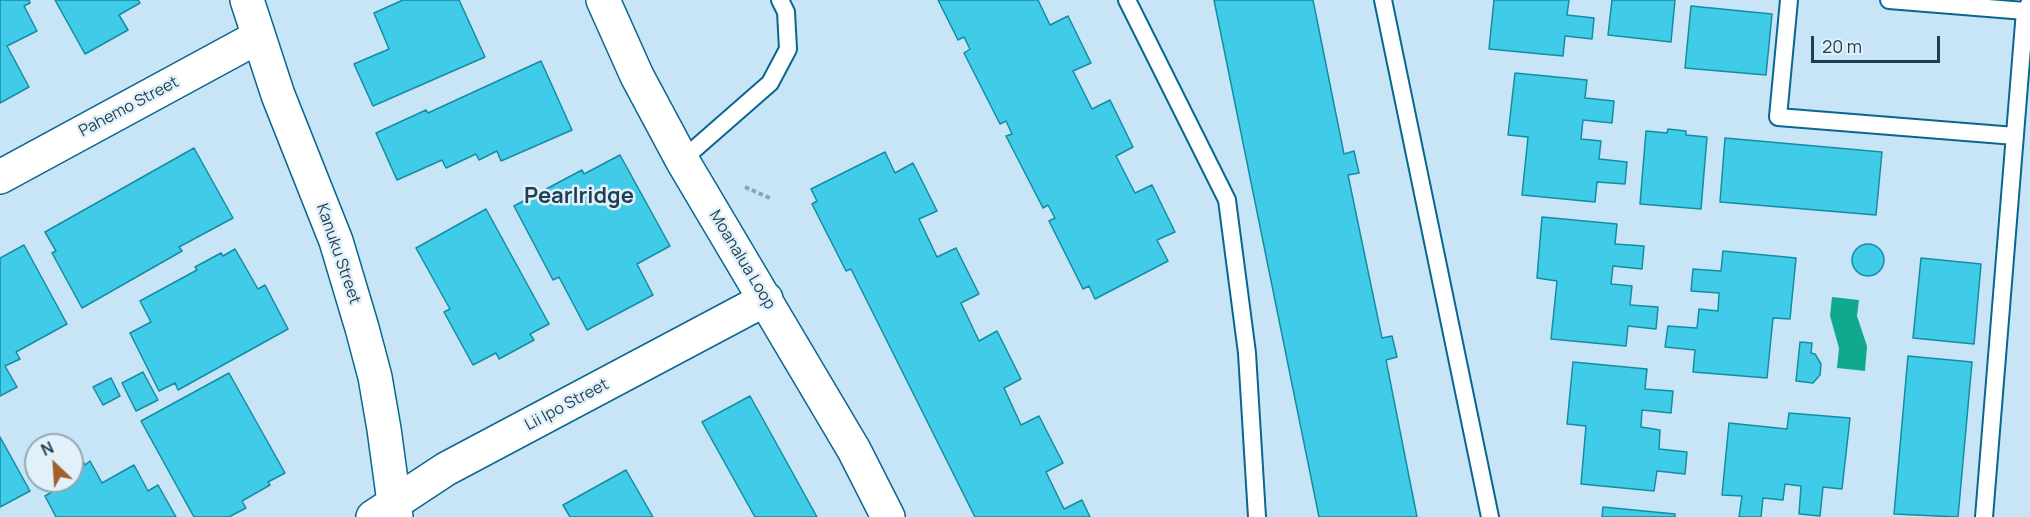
<!DOCTYPE html>
<style>
body{margin:0}
#map{position:relative;width:2030px;height:517px;overflow:hidden;background:#c7e5f7;font-family:Manrope,sans-serif}
canvas{display:block}
.north{position:absolute;left:24px;top:433px;width:60px;height:60px;box-sizing:border-box;background:#e1f0f9;border:2px solid #93a9b6;border-radius:50%;rotate:335deg;font-size:16px;font-weight:700;line-height:24px;text-align:center;color:#1e3f51}
.north::after{content:'';display:block;margin:auto;width:21px;height:27px;background:#a3602e;clip-path:polygon(50% 0,100% 100%,50% 72%,0 100%)}
.scale{position:absolute;left:1811px;top:36px;width:129px;height:27px;box-sizing:border-box;border:3px solid #1e3f51;border-top:0;padding-left:8px;font-size:18px;line-height:21px;white-space:nowrap;color:#1e3f51;-webkit-text-stroke:4px #e1f0f9;paint-order:stroke}
</style>
<div id="map">
<canvas width="2030" height="517"></canvas>
<div class="north">N</div>
<div class="scale">20 m</div>
</div>
<script>
const context = document.querySelector('canvas').getContext('2d');
context.lineJoin = 'round';
function paint(path, color) { context.fillStyle = color; context.fill(path, 'evenodd'); }
const toPath = rows => new Path2D(rows.map(r => 'M' + r).join(''));
function stroke(path, color, width, dash) { context.strokeStyle = color; context.lineWidth = width; context.lineCap = dash ? 'butt' : 'round'; context.setLineDash(dash || []); context.stroke(path); }
function write(font, color, halo, rows, align = 'center') {
  context.font = font + ' Manrope,sans-serif'; context.lineWidth = 5; context.setLineDash([]); context.textBaseline = 'middle'; context.strokeStyle = halo; context.fillStyle = color; for (const [text, x, y, turn = 0] of rows) {
    context.save(); context.translate(x, y); context.rotate((+turn || 0) * Math.PI / 180); context.textAlign = isNaN(turn) ? turn : align; if (halo) context.strokeText(text, 0, 0); context.fillText(text, 0, 0); context.restore();
  }
}
const water = toPath([
 [1832,297,1859,300,1857,316,1867,346,1865,371,1837,368,1839,348,1830,316]
]);
const building = toPath([
 [0,0,29,0,30,3,24,6,37,31,7,46,29,87,0,103,0,0],
 [55,0,138,0,140,3,119,15,128,30,85,54,55,0],
 [403,0,459,0,485,57,373,106,354,64,389,49,374,13,403,0],
 [938,0,1038,0,1050,25,1068,16,1091,63,1073,71,1092,109,1110,100,1133,147,1116,156,1135,193,1152,185,1175,232,1157,240,1168,261,1095,299,1089,286,1083,289,1049,221,1055,218,1048,205,1043,208,1006,136,1012,134,1006,121,1000,124,964,53,970,49,964,37,958,40,938,0],
 [1214,0,1313,0,1344,154,1354,151,1359,173,1348,175,1382,338,1392,336,1397,357,1386,360,1417,517,1319,517,1214,0],
 [1494,0,1569,0,1567,15,1594,18,1592,39,1565,36,1563,56,1489,49,1494,0],
 [1612,0,1675,0,1671,42,1608,35,1612,0],
 [1691,6,1772,14,1766,75,1685,68,1691,6],
 [541,61,572,130,501,161,497,151,479,160,476,154,446,168,442,160,397,180,376,133,426,110,428,113,541,61],
 [1515,73,1587,80,1585,98,1614,101,1612,123,1583,120,1581,139,1601,141,1599,159,1627,162,1625,184,1597,182,1595,202,1522,195,1528,137,1508,135,1515,73],
 [1668,129,1686,131,1686,135,1707,137,1701,209,1640,204,1646,131,1667,133,1668,129],
 [1725,138,1882,152,1876,215,1720,202,1725,138],
 [194,148,233,218,179,247,182,251,82,308,52,253,56,251,45,232,194,148],
 [885,152,895,173,913,163,937,211,919,219,937,257,956,248,979,294,961,303,979,341,997,331,1021,379,1004,388,1021,425,1039,416,1063,463,1046,472,1064,509,1082,500,1090,517,975,517,851,269,846,271,812,204,817,201,811,189,885,152],
 [620,155,670,246,637,264,653,295,587,330,559,277,553,280,514,206,582,170,584,174,620,155],
 [486,209,549,324,530,334,534,340,499,359,496,353,473,365,444,312,450,309,416,248,486,209],
 [1542,217,1617,224,1615,244,1644,246,1642,269,1613,266,1611,284,1632,286,1630,305,1658,307,1656,329,1628,326,1626,346,1551,339,1557,281,1537,278,1542,217],
 '1852 260a16 16 0 1 1 32 0a16 16 0 1 1-32 0Z',
 [24,245,67,324,16,352,20,359,5,366,17,387,0,396,0,258,24,245],
 [235,249,258,289,265,285,288,329,178,390,175,383,159,391,130,333,151,322,140,301,197,270,195,267,221,253,223,256,235,249],
 [1723,251,1796,258,1790,319,1773,318,1767,378,1693,372,1695,350,1665,347,1668,326,1697,328,1699,309,1718,311,1719,293,1691,291,1693,269,1721,271,1723,251],
 [1921,258,1981,264,1974,344,1913,338,1921,258],
 [1800,342,1812,343,1811,353,1815,354,1821,364,1820,375,1813,383,1796,381,1800,342],
 [1908,356,1972,362,1958,517,1894,514,1908,356],
 [1573,362,1647,369,1645,389,1673,391,1671,413,1642,410,1641,427,1660,430,1659,449,1687,452,1685,474,1657,471,1654,491,1581,484,1586,426,1567,424,1573,362],
 [143,372,158,400,136,411,122,383,143,372],
 [229,373,285,473,268,482,270,485,242,501,246,508,229,517,194,517,141,421,229,373],
 [111,378,120,396,103,405,93,387,111,378],
 [750,396,775,441,817,517,755,517,702,422,750,396],
 [1789,413,1850,418,1842,489,1823,487,1820,516,1799,514,1801,486,1785,484,1783,500,1763,498,1761,517,1739,517,1742,496,1722,495,1729,423,1787,429,1789,413],
 [0,437,30,491,0,507,0,437],
 [74,446,85,465,90,461,102,483,134,465,148,491,158,485,176,517,56,517,45,496,59,488,55,481,72,481,72,447,74,446],
 [626,470,653,517,570,517,563,505,626,470],
 [1603,507,1675,514,1675,517,1602,517,1603,507]
]);
const path = toPath([
 [745,187,772,199]
]);
const service = toPath([
 [1127,0,1227,200,1247,353,1257,517],
 [1383,0,1490,517],
 [1789,0,1778,117,2015,136],
 [1889,0,2025,11],
 [682,160,770,83,788,49,786,12,780,0],
 [1984,517,2025,11,2030,3]
]);
const minor = toPath([
 [603,0,637,76,682,160,854,450,888,517],
 [0,177,258,37],
 [373,517,446,469,766,299]
]);
const tertiary = toPath([
 [247,0,278,95,336,241,362,328,375,377,384,429,396,517]
]);
const streetNames = [
 ["Pahemo Street",129,107,-28],
 ["Kanuku Street",338,254,71],
 ["Moanalua Loop",742,260,59],
 ["Lii Ipo Street",567,405,-28]
];
const districtNames = [
 ["Pearlridge",579,197]
];
paint(water, '#11a98d');
paint(building, '#40cce8');
stroke(building, '#148ca2', 1.5);
stroke(service, '#07678f', 20);
stroke(minor, '#07678f', 36);
stroke(tertiary, '#07678f', 36);
stroke(path, '#87a6b8', 4, [4.5, 3]);
stroke(service, '#fff', 16);
stroke(minor, '#fff', 33);
stroke(tertiary, '#fff', 33);
write('16px', '#1e3f51', '#e1f0f9', streetNames);
write('bold 22px', '#1e3f51', '#e1f0f9', districtNames);
</script>
